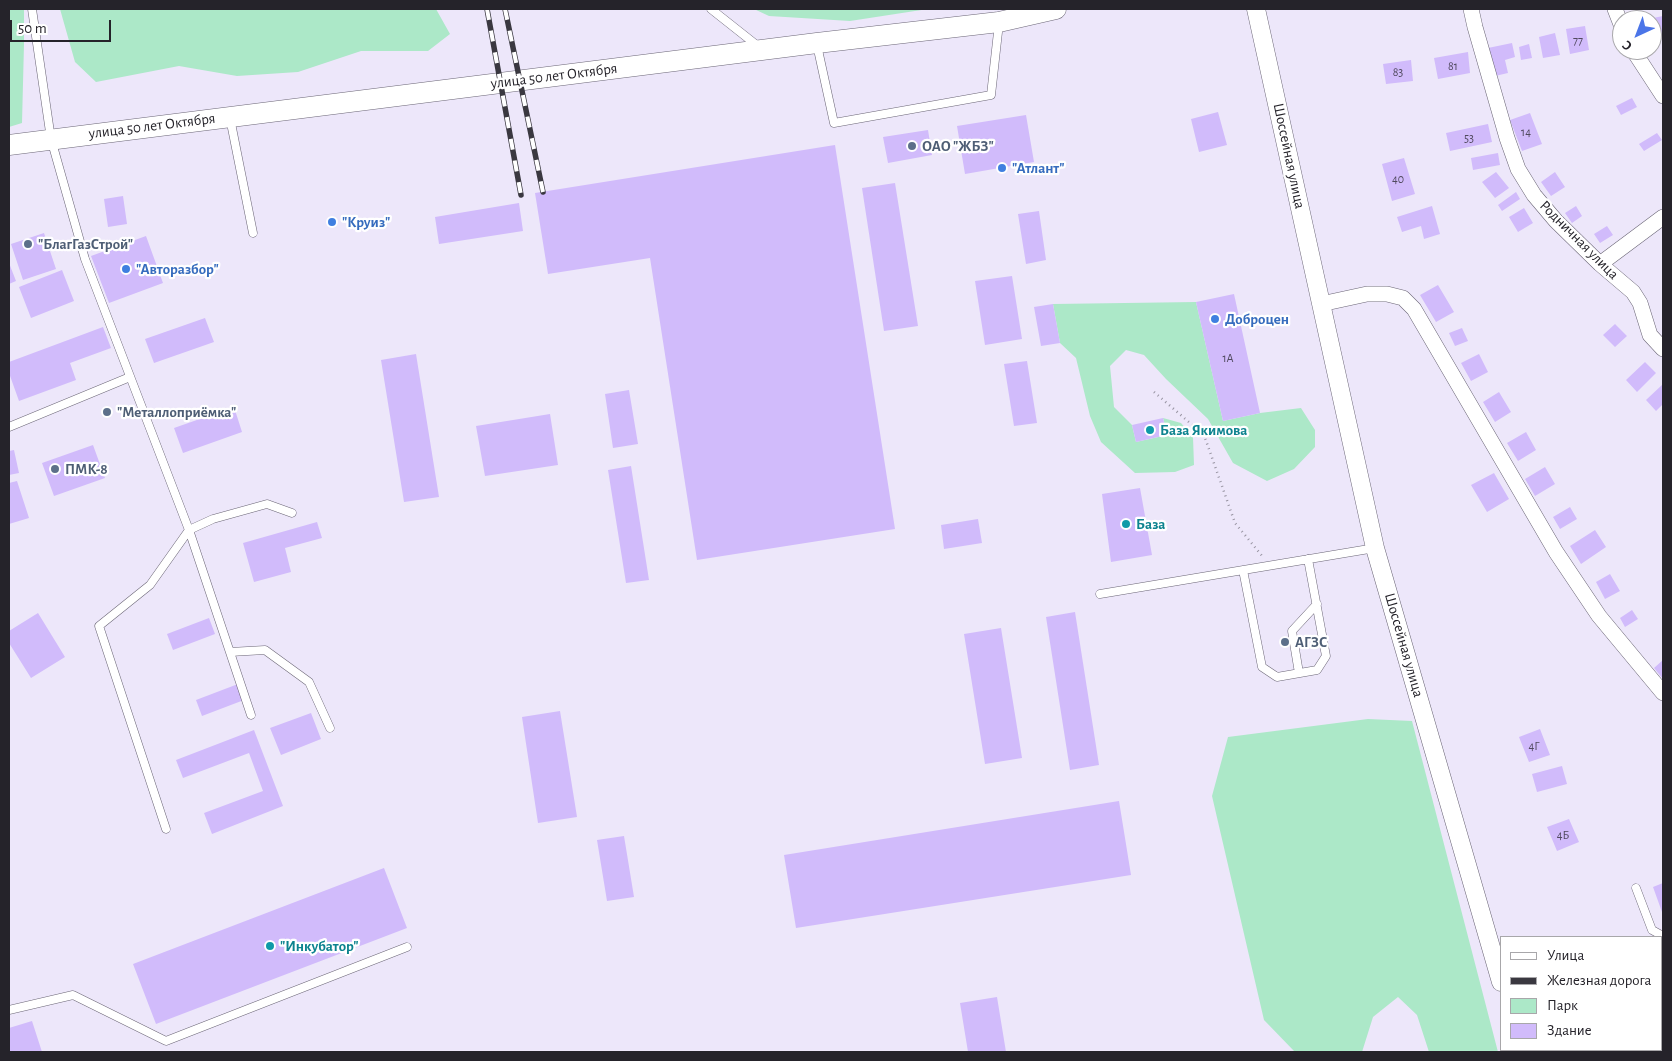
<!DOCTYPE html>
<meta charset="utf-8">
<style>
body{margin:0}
#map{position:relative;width:1672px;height:1061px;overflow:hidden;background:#ede7fa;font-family:"Alegreya Sans",sans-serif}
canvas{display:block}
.frame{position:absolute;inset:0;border:10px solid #25232a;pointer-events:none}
.legend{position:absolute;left:1500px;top:936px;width:162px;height:115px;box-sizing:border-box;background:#fff;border:1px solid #a8a7aa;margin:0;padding:6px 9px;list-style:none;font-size:15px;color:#25232a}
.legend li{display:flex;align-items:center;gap:10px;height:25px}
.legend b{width:25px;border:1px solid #a8a7aa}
.north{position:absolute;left:1612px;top:10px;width:50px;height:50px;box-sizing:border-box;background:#fff;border:1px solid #a8a7aa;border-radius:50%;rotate:223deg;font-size:14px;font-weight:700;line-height:20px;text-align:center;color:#25232a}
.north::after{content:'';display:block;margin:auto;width:18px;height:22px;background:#4b75e8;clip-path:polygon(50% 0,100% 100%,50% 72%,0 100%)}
.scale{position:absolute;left:10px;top:20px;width:101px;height:22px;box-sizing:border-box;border:2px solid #25232a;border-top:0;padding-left:6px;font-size:15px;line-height:18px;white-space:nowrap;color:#25232a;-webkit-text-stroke:4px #fff;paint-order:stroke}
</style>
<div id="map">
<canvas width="1672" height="1061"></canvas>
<div class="frame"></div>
<ul class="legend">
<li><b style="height:6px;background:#fff"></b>Улица</li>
<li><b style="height:6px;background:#3a3840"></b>Железная дорога</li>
<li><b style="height:14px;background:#ace8c8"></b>Парк</li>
<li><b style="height:14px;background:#d1bbfb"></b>Здание</li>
</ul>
<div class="north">С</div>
<div class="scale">50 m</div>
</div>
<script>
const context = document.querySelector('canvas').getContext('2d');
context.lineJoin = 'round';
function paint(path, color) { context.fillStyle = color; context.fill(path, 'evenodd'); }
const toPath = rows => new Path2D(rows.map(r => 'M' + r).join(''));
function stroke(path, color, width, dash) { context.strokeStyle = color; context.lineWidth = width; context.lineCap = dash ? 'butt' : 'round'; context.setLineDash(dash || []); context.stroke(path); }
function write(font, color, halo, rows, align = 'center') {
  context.font = font + ' "Alegreya Sans",sans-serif'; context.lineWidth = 4.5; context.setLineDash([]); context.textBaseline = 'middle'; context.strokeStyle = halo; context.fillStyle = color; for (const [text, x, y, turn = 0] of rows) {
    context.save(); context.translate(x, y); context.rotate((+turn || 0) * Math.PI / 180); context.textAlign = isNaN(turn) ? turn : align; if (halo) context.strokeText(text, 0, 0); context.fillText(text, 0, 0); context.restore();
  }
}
const green = toPath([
 [9,9,24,9,24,44,22,123,9,127],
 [60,9,436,9,450,34,428,51,361,51,298,72,237,76,179,66,96,82,75,62],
 [754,9,928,9,850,21,769,16],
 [1196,302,1223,421,1260,413,1301,408,1315,430,1315,447,1294,469,1267,481,1233,463,1208,419,1166,379,1144,355,1126,350,1110,366,1114,407,1132,425,1136,442,1167,435,1163,418,1181,423,1193,437,1194,465,1175,472,1135,473,1101,442,1090,416,1076,358,1060,343,1053,304],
 [1368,719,1412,721,1498,1052,1429,1052,1417,1015,1398,997,1373,1017,1362,1052,1295,1052,1264,1020,1212,796,1228,737]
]);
const building = toPath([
 [1663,16,1663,36,1652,38,1652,20,1648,19],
 [1585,26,1589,50,1570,54,1566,29],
 [1555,33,1560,55,1543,58,1539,37],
 [1512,43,1515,57,1505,60,1508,73,1495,76,1488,48],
 [1529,44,1532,58,1521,60,1519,47],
 [1468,52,1470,73,1438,79,1434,58],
 [1411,60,1413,81,1386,84,1383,64],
 [1632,98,1637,107,1621,115,1616,106],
 [1218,112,1227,145,1199,152,1191,119],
 [1530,113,1542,144,1522,151,1510,120],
 [1026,115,1034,162,965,174,957,126],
 [1488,124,1492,142,1450,151,1446,133],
 [928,130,932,155,888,163,883,137],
 [1657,133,1662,140,1644,151,1639,144],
 [835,145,895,529,697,560,650,258,548,274,535,193],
 [1498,153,1500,165,1473,170,1471,158],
 [1404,158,1415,194,1392,201,1382,164],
 [1496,172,1509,188,1495,198,1482,182],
 [1555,172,1565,187,1551,196,1541,182],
 [895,183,918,326,884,331,862,188],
 [1516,192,1520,199,1502,211,1498,205],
 [123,196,127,224,108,227,104,199],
 [519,203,523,231,439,244,435,217],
 [1432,206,1440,234,1424,239,1421,226,1402,232,1397,217],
 [1576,206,1582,216,1572,223,1565,213],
 [1524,208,1533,223,1518,232,1509,217],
 [1039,211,1046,260,1026,264,1018,214],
 [1607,226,1613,235,1600,243,1594,234],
 [44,233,56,269,23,280,11,244],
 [146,236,163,283,109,303,91,256],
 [9,263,16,281,9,284],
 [62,270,74,301,31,318,19,287],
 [1012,276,1022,339,985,345,975,281],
 [1438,285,1454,312,1436,322,1420,295],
 [1234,294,1260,413,1223,421,1196,302],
 [1053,304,1060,343,1041,346,1034,307],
 [205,318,214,342,154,363,145,339],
 [1615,324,1627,336,1615,347,1603,335],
 [103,327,111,348,70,363,76,380,19,401,9,373,9,362],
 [1462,328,1468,341,1455,346,1449,333],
 [416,354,439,497,404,502,381,360],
 [1479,354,1488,372,1471,381,1461,363],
 [1027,361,1037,423,1014,426,1004,364],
 [1645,362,1656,373,1637,392,1626,380],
 [1663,384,1663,404,1656,411,1646,400],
 [629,390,638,444,613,448,605,394],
 [1499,392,1511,412,1495,422,1483,402],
 [234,407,242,432,183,453,174,428],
 [550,414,558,465,485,476,476,426],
 [1163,418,1167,435,1136,442,1132,425],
 [1526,432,1536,450,1518,461,1507,443],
 [93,445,105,478,54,496,42,463],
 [14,450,19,473,9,475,9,451],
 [631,466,649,580,626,583,608,470],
 [1545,467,1555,484,1535,496,1525,479],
 [1494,473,1509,499,1487,512,1471,485],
 [17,481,29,518,9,524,9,483],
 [1140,488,1152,555,1111,562,1102,494],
 [1570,507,1577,519,1560,529,1553,517],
 [978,519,982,543,944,549,941,525],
 [317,522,322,538,285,548,291,572,254,582,243,543],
 [1595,530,1606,547,1581,564,1570,546],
 [1610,574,1620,591,1605,599,1596,582],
 [1632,610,1638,619,1625,627,1620,618],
 [1075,612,1099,765,1070,770,1046,617],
 [38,613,65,657,31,678,9,643,9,631],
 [209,618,215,634,173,650,167,634],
 [1001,628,1022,758,985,764,964,634],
 [1663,660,1663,679,1654,668],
 [238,684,244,700,202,716,196,700],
 [560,711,577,817,538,823,522,717],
 [311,713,321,739,281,755,270,728],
 [1540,729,1550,755,1529,762,1519,737],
 [254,730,283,806,212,834,204,813,263,791,249,753,183,778,176,760],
 [1562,766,1567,784,1537,792,1532,774],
 [1119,801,1131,875,796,928,784,855],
 [1569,819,1579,842,1557,851,1547,827],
 [624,836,634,897,607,901,597,840],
 [384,868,407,928,156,1024,133,964],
 [1663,883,1663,911,1662,912,1653,887],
 [997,997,1006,1052,968,1052,960,1003],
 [1663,1010,1663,1043,1661,1037,1661,1011],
 [32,1021,42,1052,9,1052,9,1028]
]);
const path = toPath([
 [1154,392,1204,435,1235,523,1263,557]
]);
const service = toPath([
 [32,9,51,139,85,259,189,530,251,715],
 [711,9,759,47],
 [817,45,834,123,991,95,999,23],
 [230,118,253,233],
 [9,427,130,377],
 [1243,570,1262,667,1277,677,1317,670,1326,656,1308,559],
 [1100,594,1375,548],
 [230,652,265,650,309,682,330,728],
 [1299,673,1292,631,1317,604],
 [166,829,99,626,150,585,189,530,213,519,267,504,292,513],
 [1636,888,1652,930,1663,936],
 [9,1010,73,995,166,1041,407,947]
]);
const minor = toPath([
 [1471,9,1475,27,1507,138,1518,169,1534,195,1556,221,1600,264,1633,292,1640,303,1650,335,1663,349],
 [1615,9,1622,27],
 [1633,50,1663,96],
 [1600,264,1663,217],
 [1321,304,1367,294,1387,294,1403,298,1414,309,1556,552,1599,616,1663,693]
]);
const tertiary = toPath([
 [1256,9,1375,548,1501,982],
 [1520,1050,1521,1052]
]);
const secondary = toPath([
 [9,145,817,43,999,22,1056,9]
]);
const rail = toPath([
 [487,9,521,195],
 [505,9,543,192]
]);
const markers = [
 [912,146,5,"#5c6f8a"],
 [1002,168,5,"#3f7fe0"],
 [332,222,5,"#3f7fe0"],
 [28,244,5,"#5c6f8a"],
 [126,269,5,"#3f7fe0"],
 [1215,319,5,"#3f7fe0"],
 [107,412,5,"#5c6f8a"],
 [1150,430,5,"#0f9aa8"],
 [55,469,5,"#5c6f8a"],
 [1126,524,5,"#0f9aa8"],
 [1285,642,5,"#5c6f8a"],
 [270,946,5,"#0f9aa8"]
];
const numberNames = [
 ["77",1578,40],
 ["81",1453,66],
 ["83",1398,72],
 ["14",1526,132],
 ["53",1469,138],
 ["40",1398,179],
 ["1А",1228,358],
 ["4Г",1534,746],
 ["4Б",1563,835]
];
const streetNames = [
 ["улица 50 лет Октября",554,76,-7],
 ["улица 50 лет Октября",152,126,-7],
 ["Шоссейная улица",1289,156,78],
 ["Родничная улица",1579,240,45],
 ["Шоссейная улица",1404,645,74]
];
const serviceNames = [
 ["ОАО \"ЖБЗ\"",922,146],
 ["\"БлагГазСтрой\"",38,244],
 ["\"Металлоприёмка\"",117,412],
 ["ПМК-8",65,469],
 ["АГЗС",1295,642]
];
const shopNames = [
 ["\"Атлант\"",1012,168],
 ["\"Круиз\"",342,222],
 ["\"Авторазбор\"",136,269],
 ["Доброцен",1225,319]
];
const cultureNames = [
 ["База Якимова",1160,430],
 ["База",1136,524],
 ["\"Инкубатор\"",280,946]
];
paint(green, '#ace8c8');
paint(building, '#d1bbfb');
stroke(service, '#6b6676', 9);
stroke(minor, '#6b6676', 16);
stroke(tertiary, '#6b6676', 19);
stroke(secondary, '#6b6676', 21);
stroke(path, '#9995a3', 2.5, [1, 4]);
stroke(service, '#fff', 8);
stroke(minor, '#fff', 15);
stroke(tertiary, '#fff', 18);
stroke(secondary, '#fff', 20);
stroke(rail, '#3a3840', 5.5);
stroke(rail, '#fff', 4, [11]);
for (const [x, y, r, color] of markers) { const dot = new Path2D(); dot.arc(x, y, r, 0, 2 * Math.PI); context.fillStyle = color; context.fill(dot); stroke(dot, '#fff', 2); }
write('12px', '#50495e', null, numberNames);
write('15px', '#25232a', '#fff', streetNames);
write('bold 15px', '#4e5e75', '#fff', serviceNames, 'left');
write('bold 15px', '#366cbe', '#fff', shopNames, 'left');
write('bold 15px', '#0d838f', '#fff', cultureNames, 'left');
</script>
